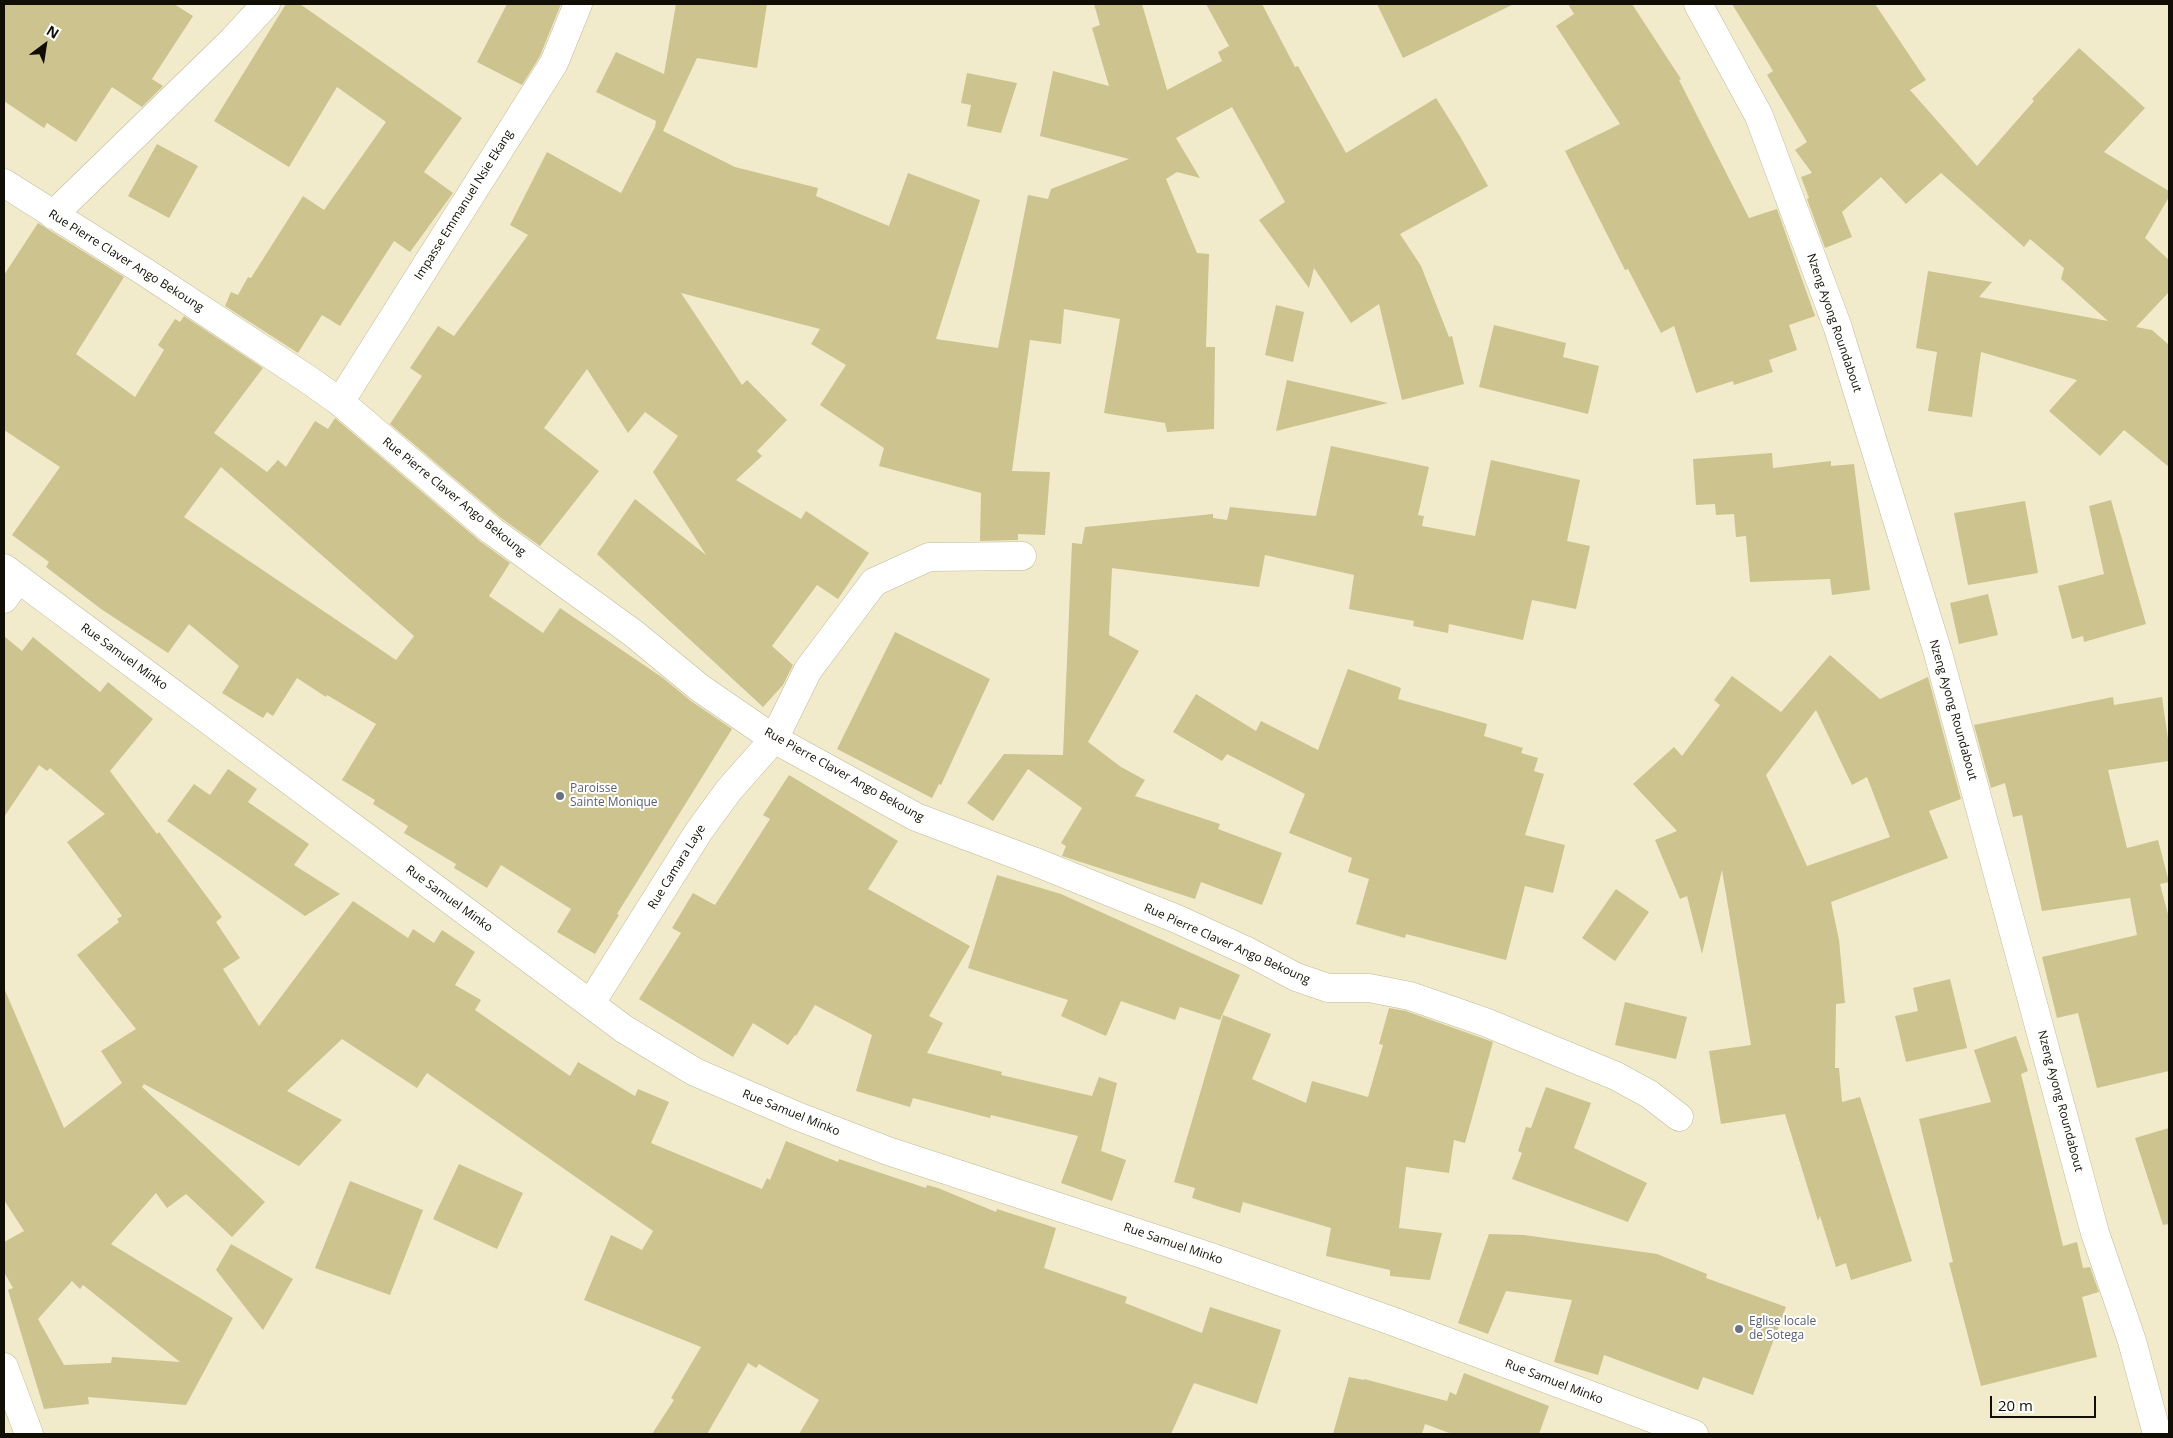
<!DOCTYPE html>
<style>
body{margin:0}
#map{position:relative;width:2173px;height:1438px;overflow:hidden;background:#f1ebcb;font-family:"Open Sans",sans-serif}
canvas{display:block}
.frame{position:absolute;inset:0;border:5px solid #110f05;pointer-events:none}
.north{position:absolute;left:20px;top:20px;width:50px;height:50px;-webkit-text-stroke:4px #fff;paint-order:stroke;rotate:31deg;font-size:14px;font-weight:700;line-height:20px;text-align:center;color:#110f05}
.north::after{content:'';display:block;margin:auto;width:18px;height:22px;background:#110f05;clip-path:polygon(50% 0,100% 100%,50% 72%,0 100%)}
.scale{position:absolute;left:1990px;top:1396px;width:106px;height:22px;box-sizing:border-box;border:2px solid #110f05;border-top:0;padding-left:6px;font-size:15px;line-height:18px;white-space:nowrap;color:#110f05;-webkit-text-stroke:4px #fff;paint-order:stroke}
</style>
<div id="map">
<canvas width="2173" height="1438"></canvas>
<div class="frame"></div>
<div class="north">N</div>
<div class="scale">20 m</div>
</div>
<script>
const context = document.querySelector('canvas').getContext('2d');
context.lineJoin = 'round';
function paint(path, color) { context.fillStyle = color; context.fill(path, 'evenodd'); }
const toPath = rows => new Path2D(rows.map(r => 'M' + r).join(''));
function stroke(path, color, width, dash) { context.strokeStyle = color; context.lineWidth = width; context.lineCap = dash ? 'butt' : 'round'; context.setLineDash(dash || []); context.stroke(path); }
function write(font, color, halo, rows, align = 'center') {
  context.font = font + ' "Open Sans",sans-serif'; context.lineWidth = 4; context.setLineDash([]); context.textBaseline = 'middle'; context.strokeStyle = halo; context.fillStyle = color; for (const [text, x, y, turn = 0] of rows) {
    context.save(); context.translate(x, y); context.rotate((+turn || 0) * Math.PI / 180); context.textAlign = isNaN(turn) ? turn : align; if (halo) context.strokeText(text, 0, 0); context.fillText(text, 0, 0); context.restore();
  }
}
const building = toPath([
 [4,4,174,4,193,16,152,79,163,86,142,107,112,87,76,142,47,123,44,128,4,101],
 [286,4,300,4,462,118,424,172,453,193,410,252,394,241,340,326,322,315,298,353,225,306,231,292,238,295,248,277,251,278,303,196,324,210,386,122,337,87,289,167,214,121],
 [507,4,561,4,540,56,522,85,477,62],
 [676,4,767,4,757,68,697,58,663,131,735,167,818,188,816,196,889,226,908,173,980,200,936,339,998,348,1028,195,1048,199,1051,189,1129,159,1040,136,1053,71,1109,86,1092,28,1100,25,1094,4,1142,4,1167,90,1222,61,1218,52,1229,46,1206,4,1262,4,1295,67,1298,66,1346,153,1436,98,1461,138,1488,186,1400,234,1421,266,1449,337,1452,336,1464,384,1402,400,1379,304,1351,323,1314,268,1309,288,1259,220,1285,202,1232,107,1176,138,1200,178,1177,172,1166,179,1197,253,1209,254,1206,347,1215,347,1214,429,1167,432,1165,423,1104,413,1120,319,1064,309,1061,344,1030,340,1012,471,1050,472,1045,535,1018,534,1018,540,980,541,981,493,879,466,884,448,820,405,846,365,811,344,820,329,681,293,742,385,747,380,787,420,757,451,762,456,736,480,801,519,806,511,869,553,838,599,817,585,772,646,793,665,783,685,763,707,597,554,635,499,706,555,653,472,678,436,645,412,628,433,587,369,544,428,599,471,540,546,501,518,390,424,422,376,410,368,438,326,454,336,528,235,510,225,547,152,621,193,655,127,656,121,596,92,616,52,664,74],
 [1377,4,1514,4,1403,58],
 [1568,4,1632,4,1681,79,1679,80,1749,218,1777,209,1815,316,1789,325,1797,350,1769,360,1773,372,1734,385,1733,381,1696,393,1674,326,1661,333,1628,269,1625,270,1565,151,1620,124,1556,26,1574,14],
 [1732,4,1875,4,1926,80,1910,90,1977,166,2034,101,2032,99,2079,48,2145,108,2104,152,2169,191,2169,197,2145,238,2169,260,2169,292,2136,327,2152,330,2169,345,2169,467,2124,430,2100,456,2049,411,2077,380,1981,352,1972,417,1928,411,1937,352,1916,348,1928,271,1992,282,1979,297,2108,321,2061,279,2064,268,2030,239,2024,247,1941,173,1906,204,1881,177,1842,212,1852,237,1825,248,1807,199,1809,198,1801,177,1812,173,1795,150,1807,142,1767,75,1773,71],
 [967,73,1017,83,1001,133,967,126,971,105,961,103],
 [157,144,198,166,169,218,128,196],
 [38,223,124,277,76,354,135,397,164,350,158,345,175,319,180,322,184,316,263,368,214,433,267,472,278,460,286,467,315,421,328,429,335,418,481,542,510,563,489,596,543,633,560,608,663,678,691,701,732,729,617,914,619,915,595,954,557,932,571,909,501,865,487,888,454,868,456,864,404,833,408,826,373,804,375,800,342,780,376,724,327,695,326,697,297,678,273,716,267,712,263,718,222,693,239,666,189,624,168,653,101,609,46,567,49,562,12,535,60,467,4,430,4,275],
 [221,467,414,636,396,660,184,517],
 [1276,305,1304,312,1293,362,1265,355],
 [1494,325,1566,343,1563,357,1599,366,1588,414,1479,387],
 [1287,380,1388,403,1276,431],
 [1331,446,1429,467,1418,515,1424,516,1422,526,1475,536,1491,460,1580,480,1567,541,1590,546,1576,609,1532,600,1523,640,1449,624,1448,633,1413,626,1414,621,1349,609,1354,575,1265,555,1259,587,1112,568,1109,635,1139,651,1088,742,1121,767,1145,780,1135,796,1220,824,1218,829,1282,853,1262,905,1201,882,1195,899,1062,856,1066,846,1061,843,1082,808,1028,769,993,821,967,803,1004,754,1063,755,1072,543,1082,544,1085,527,1213,514,1213,518,1227,520,1230,507,1316,516],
 [1772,453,1773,468,1831,461,1831,466,1854,464,1870,590,1832,595,1830,579,1750,582,1746,536,1736,537,1734,514,1716,515,1715,504,1696,505,1693,459],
 [2111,500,2146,624,2084,642,2083,636,2072,639,2058,586,2104,574,2089,506],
 [2025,501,2038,573,1968,585,1954,513],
 [1988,594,1998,635,1959,644,1950,603],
 [895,632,990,679,941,785,939,784,932,798,837,749],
 [4,636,22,651,33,637,100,692,108,682,153,719,110,771,157,834,159,832,222,917,216,922,240,958,223,969,259,1026,353,901,408,938,413,929,434,943,442,930,475,952,455,985,481,1000,475,1010,570,1076,578,1062,635,1096,638,1089,669,1102,651,1143,762,1189,767,1178,770,1180,786,1141,838,1162,839,1159,926,1188,927,1185,938,1188,996,1212,997,1209,1056,1228,1044,1268,1127,1297,1125,1303,1202,1333,1210,1307,1281,1330,1257,1404,1194,1383,1171,1434,799,1434,819,1400,759,1364,756,1368,748,1363,707,1434,652,1434,674,1400,671,1398,701,1347,584,1300,611,1235,642,1250,653,1231,427,1073,417,1088,342,1039,287,1091,342,1120,299,1166,144,1084,142,1087,265,1202,232,1237,186,1194,167,1208,156,1193,111,1244,233,1318,186,1405,88,1397,89,1404,44,1409,8,1290,13,1288,4,1272,4,1242,24,1231,4,1200,4,988,64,1128,122,1083,101,1051,136,1029,77,955,119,922,117,919,122,916,67,842,105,814,50,768,47,771,39,765,4,817],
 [72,1281,80,1289,83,1285,180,1362,112,1357,111,1363,64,1365,38,1319],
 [1830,655,1880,699,1928,677,1961,799,1929,811,1948,858,1831,902,1839,940,1845,1003,1836,1004,1835,1068,1839,1068,1842,1102,1860,1097,1912,1261,1851,1280,1846,1263,1836,1267,1820,1216,1818,1221,1785,1114,1721,1124,1709,1051,1751,1045,1722,870,1702,954,1687,896,1680,899,1655,840,1677,831,1633,784,1674,747,1682,756,1720,705,1714,700,1732,676,1781,712],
 [1816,710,1852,785,1867,777,1890,837,1807,866,1766,775],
 [1348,669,1401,688,1398,699,1487,724,1484,736,1523,748,1521,753,1538,758,1534,771,1544,774,1525,835,1565,845,1553,893,1525,886,1506,960,1406,934,1405,938,1356,924,1369,879,1348,872,1352,858,1289,833,1305,794,1227,754,1222,761,1173,732,1196,694,1256,731,1261,721,1318,750],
 [2113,697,2114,705,2162,697,2169,746,2169,761,2108,770,2127,848,2158,840,2169,882,2160,884,2169,918,2169,1071,2097,1088,2078,1013,2057,1018,2042,957,2137,935,2130,898,2042,911,2022,815,2013,817,2005,783,1991,788,1974,725],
 [228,769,257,789,248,802,309,844,294,865,340,894,305,916,167,821,194,784,210,795],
 [789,775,898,841,868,889,970,946,929,1016,943,1023,927,1053,1002,1072,1001,1075,1092,1096,1099,1077,1117,1083,1101,1151,1126,1160,1112,1201,1061,1183,1078,1136,991,1115,990,1118,913,1098,910,1107,856,1091,872,1035,815,1005,796,1036,795,1035,788,1045,753,1023,733,1057,639,999,681,933,672,928,693,893,715,905,770,819,763,815],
 [997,875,1061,894,1240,975,1220,1020,1180,1007,1175,1020,1121,1001,1106,1036,1061,1016,1068,1000,968,968],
 [1616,889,1649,912,1615,961,1582,938],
 [1950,979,1967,1048,1906,1062,1895,1016,1918,1011,1913,988],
 [1625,1002,1687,1017,1676,1059,1615,1045],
 [1389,1008,1406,1011,1493,1042,1465,1143,1454,1140,1449,1173,1406,1167,1399,1228,1442,1233,1430,1280,1390,1276,1390,1270,1326,1256,1331,1228,1243,1202,1240,1213,1220,1207,1192,1198,1195,1188,1174,1182,1223,1015,1271,1034,1252,1079,1306,1103,1312,1081,1368,1097,1383,1045,1379,1044],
 [2016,1036,2028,1071,2021,1074,2063,1246,2077,1242,2083,1268,2090,1267,2099,1292,2082,1297,2097,1357,1981,1386,1949,1263,1953,1262,1919,1119,1991,1102,1974,1050],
 [1546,1087,1591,1103,1574,1148,1647,1183,1628,1222,1512,1179,1522,1153,1518,1151,1526,1127,1531,1128],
 [2169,1128,2169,1224,2163,1225,2135,1138],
 [459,1164,523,1193,497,1249,433,1219],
 [350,1181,423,1210,390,1295,315,1268],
 [1489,1234,1524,1235,1657,1254,1707,1274,1706,1278,1786,1307,1753,1395,1703,1377,1698,1390,1604,1355,1598,1375,1554,1362,1572,1300,1506,1291,1488,1334,1458,1323],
 [231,1244,293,1279,263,1330,216,1270],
 [1464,1373,1549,1406,1539,1434,1452,1434,1425,1424,1422,1434,1333,1434,1349,1377,1364,1380,1364,1379,1447,1401,1450,1392,1456,1395]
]);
const minor = toPath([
 [1698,4,1759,116,1838,328,1938,653,2095,1233,2132,1341,2157,1434],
 [4,183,145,272,306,378,340,402,491,530,633,633,700,688,774,739,916,817,1033,861,1177,919,1249,952,1296,977,1328,988,1369,988,1410,996,1485,1022,1616,1076,1649,1094,1679,1117],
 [53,215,232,41,266,4],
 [340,402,554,63,578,4],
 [4,599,18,579],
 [591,1003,699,831,729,790,774,739,808,670,874,582,929,557,1022,556],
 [4,1367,29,1434]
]);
const tertiary = toPath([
 [4,568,624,1029,695,1072,797,1116,888,1151,1205,1255,1392,1321,1694,1434]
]);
const markers = [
 [560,796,5,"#6b7280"],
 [1739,1329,5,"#6b7280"]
];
const streetNames = [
 ["Impasse Emmanuel Nsie Ekang",464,205,-58],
 ["Rue Pierre Claver Ango Bekoung",126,261,32],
 ["Nzeng Ayong Roundabout",1834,323,71],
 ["Rue Pierre Claver Ango Bekoung",454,497,39],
 ["Rue Samuel Minko",124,657,36],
 ["Nzeng Ayong Roundabout",1953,710,74],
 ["Rue Pierre Claver Ango Bekoung",844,775,29],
 ["Rue Camara Laye",677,867,-58],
 ["Rue Samuel Minko",449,899,36],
 ["Rue Pierre Claver Ango Bekoung",1227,944,24],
 ["Nzeng Ayong Roundabout",2060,1101,75],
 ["Rue Samuel Minko",791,1113,22],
 ["Rue Samuel Minko",1173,1244,19],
 ["Rue Samuel Minko",1554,1382,21]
];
const worshipNames = [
 ["Paroisse",570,789],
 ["Sainte Monique",570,803],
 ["Eglise locale",1749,1322],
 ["de Sotega",1749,1336]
];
paint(building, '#ccc38f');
stroke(minor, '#bfba9a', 29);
stroke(tertiary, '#bfba9a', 29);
stroke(minor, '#fff', 28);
stroke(tertiary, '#fff', 28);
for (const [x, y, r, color] of markers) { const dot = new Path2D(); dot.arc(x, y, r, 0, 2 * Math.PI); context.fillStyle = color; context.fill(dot); stroke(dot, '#fff', 2); }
write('12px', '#110f05', '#fff', streetNames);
write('12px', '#5b616d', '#fff', worshipNames, 'left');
</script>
